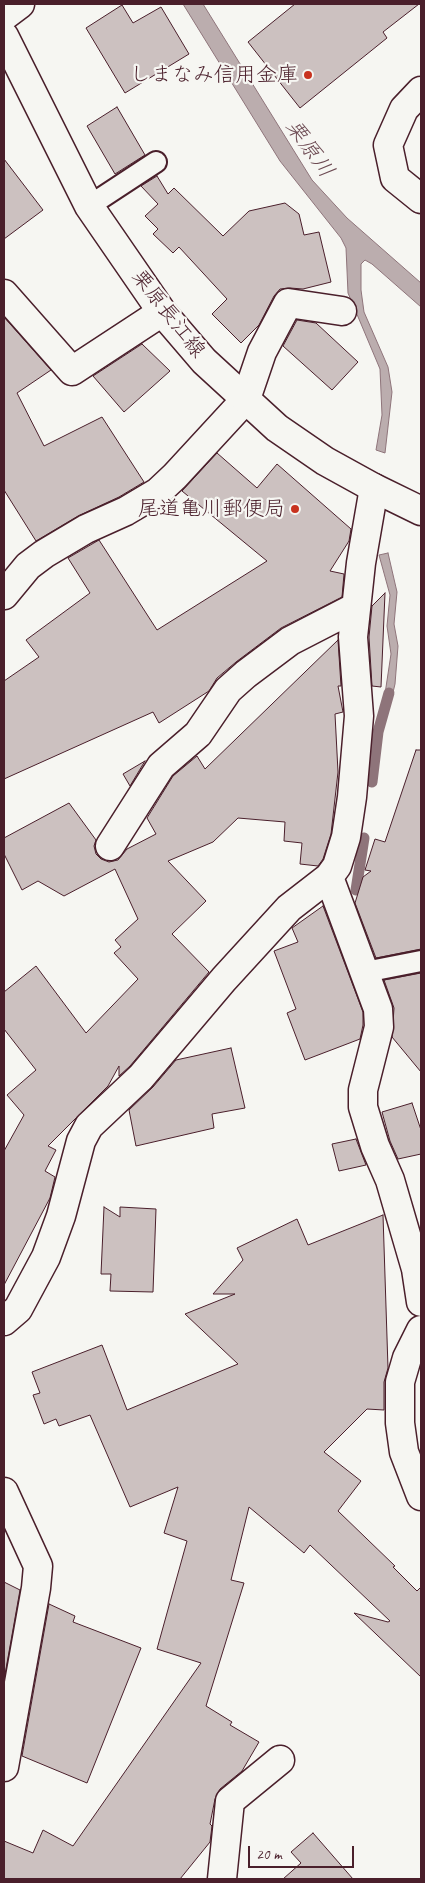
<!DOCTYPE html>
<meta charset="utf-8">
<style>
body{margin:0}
#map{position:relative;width:425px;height:1883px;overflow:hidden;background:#f6f6f2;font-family:Caveat,sans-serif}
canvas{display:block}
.frame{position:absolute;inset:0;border:5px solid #4a1f2b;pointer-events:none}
.scale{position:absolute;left:248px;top:1846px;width:106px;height:22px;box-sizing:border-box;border:2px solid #4a1f2b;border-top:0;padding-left:6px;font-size:15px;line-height:18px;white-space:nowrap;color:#4a1f2b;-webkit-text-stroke:4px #f6f6f2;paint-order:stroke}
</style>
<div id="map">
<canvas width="425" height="1883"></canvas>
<div class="frame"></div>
<div class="scale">20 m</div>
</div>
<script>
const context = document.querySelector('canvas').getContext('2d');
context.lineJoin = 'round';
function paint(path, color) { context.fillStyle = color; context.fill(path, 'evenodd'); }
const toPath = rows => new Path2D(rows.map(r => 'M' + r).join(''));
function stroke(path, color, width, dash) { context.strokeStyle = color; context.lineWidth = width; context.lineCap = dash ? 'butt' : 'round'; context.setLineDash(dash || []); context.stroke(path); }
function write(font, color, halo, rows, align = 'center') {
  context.font = font + ' Caveat,"Klee One",sans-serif'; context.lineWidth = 4.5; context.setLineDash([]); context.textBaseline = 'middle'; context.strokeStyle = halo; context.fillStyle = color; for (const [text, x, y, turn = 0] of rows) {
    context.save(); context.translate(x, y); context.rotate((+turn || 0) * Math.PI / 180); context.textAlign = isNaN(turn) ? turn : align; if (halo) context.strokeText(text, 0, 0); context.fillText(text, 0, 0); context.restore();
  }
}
const water = toPath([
 [183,4,203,4,312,180,347,218,421,283,421,307,372,264,365,260,361,264,361,290,364,312,388,367,392,392,385,453,376,450,382,415,380,369,348,293,346,248,341,238,280,161,183,4],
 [388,553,397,592,394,624,398,646,395,684,389,709,383,707,391,654,387,626,390,595,379,555,388,553]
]);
const stream = toPath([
 [372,782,378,732,389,693],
 [356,890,364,838]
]);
const building = toPath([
 [295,4,419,4,383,32,387,38,300,108,248,42,295,4],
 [122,5,133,23,161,7,189,54,125,93,86,28,122,5],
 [117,107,145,155,115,174,87,126,117,107],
 [4,159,43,210,4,239,4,159],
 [157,176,168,194,174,188,223,236,249,211,285,203,299,214,304,235,319,232,331,282,303,289,290,288,280,289,274,296,259,325,241,343,212,314,227,299,179,247,173,253,153,234,158,229,145,216,158,204,141,186,157,176],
 [4,317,51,370,17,393,44,446,102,417,144,482,119,497,78,516,36,541,4,490,4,317],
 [297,320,316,323,358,362,332,390,283,346,297,320],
 [142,344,170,371,124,412,93,376,142,344],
 [217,453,257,488,277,464,351,529,349,541,330,571,344,574,342,597,281,628,236,662,217,678,209,691,159,723,153,712,4,779,4,681,39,657,26,640,90,593,68,558,99,540,157,630,267,561,182,491,217,453],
 [385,593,381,687,372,686,369,637,372,606,385,593],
 [338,640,341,686,338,686,343,712,335,714,338,772,331,834,323,859,318,866,300,864,302,843,284,841,285,822,238,818,213,842,168,861,206,901,172,934,209,972,130,1066,119,1076,119,1066,108,1086,48,1146,56,1150,45,1171,55,1177,50,1198,4,1285,4,1151,24,1115,7,1095,36,1070,4,1029,4,992,36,966,86,1033,138,979,114,953,121,947,115,940,138,919,115,869,64,896,38,881,22,890,4,854,4,838,69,803,96,840,94,846,96,854,101,859,109,862,118,860,127,849,156,834,147,818,173,776,197,756,205,769,338,640],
 [416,750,421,750,421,949,376,958,355,903,363,877,371,871,365,870,375,839,385,842,416,750],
 [145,761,130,786,123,774,145,761],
 [323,906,363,1012,363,1025,360,1039,305,1060,287,1013,296,1009,274,951,298,942,292,928,323,906],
 [421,973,421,1072,392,1037,394,1008,384,980,421,973],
 [231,1048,245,1108,212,1114,214,1128,136,1146,129,1110,153,1087,176,1060,231,1048],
 [412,1103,421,1130,421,1154,398,1159,390,1141,382,1112,412,1103],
 [356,1139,366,1165,339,1171,332,1144,356,1139],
 [104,1207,120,1217,120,1207,156,1209,153,1292,110,1291,111,1274,101,1274,104,1207],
 [383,1215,388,1368,384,1382,384,1410,367,1409,324,1452,361,1481,338,1511,395,1566,393,1567,417,1591,421,1587,421,1677,354,1613,388,1622,390,1621,310,1545,304,1553,249,1507,231,1580,244,1583,206,1706,232,1722,230,1725,259,1742,242,1771,220,1789,215,1799,210,1824,212,1826,210,1842,180,1879,4,1879,4,1841,33,1853,43,1830,73,1846,201,1663,157,1649,187,1541,164,1533,178,1487,130,1507,90,1415,59,1426,56,1419,44,1424,33,1395,40,1393,32,1372,102,1345,127,1410,238,1364,185,1314,235,1294,213,1294,243,1260,237,1248,297,1219,308,1245,383,1215],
 [4,1582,20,1590,4,1680,4,1582],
 [49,1604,75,1616,73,1622,141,1648,87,1783,22,1756,49,1604],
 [313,1833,353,1879,283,1879,301,1863,291,1852,313,1833]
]);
const service = toPath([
 [89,206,156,162],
 [365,972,421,961]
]);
const minor = toPath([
 [421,91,404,109,388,145,395,178,421,199],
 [4,294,72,371,162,312],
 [4,595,28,566,44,554,86,529,126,511,158,492,175,476,246,399,262,352,288,303,342,311],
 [110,846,161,766,198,734,228,690,246,674,290,641,356,607],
 [329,877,378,1009,379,1027,363,1090,363,1107,375,1146,390,1180,416,1269,421,1302],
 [4,1321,18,1309,46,1257,61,1216,81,1141,89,1126,141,1077,224,979,289,908,329,877,337,866,346,837,352,797,359,716,353,637,361,563,374,488],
 [421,1330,407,1358,400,1382,400,1423,404,1452,421,1496],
 [4,1492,38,1566,36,1588,4,1767],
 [222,1879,230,1801,280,1760]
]);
const tertiary = toPath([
 [4,16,20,4]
]);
const secondary = toPath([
 [4,36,89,206,162,312,204,361,277,428,325,461,374,488,421,511]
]);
const markers = [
 [308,75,5,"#c8321e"],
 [295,509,5,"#c8321e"]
];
const poiNames = [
 ["しまなみ信用金庫",298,75],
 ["尾道亀川郵便局",285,509]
];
const streetNames = [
 ["栗原長江線",168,314,52]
];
const waterNames = [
 ["栗原川",309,149,54]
];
paint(water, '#bbadae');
stroke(water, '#8e747a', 1);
stroke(stream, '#8e747a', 11);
paint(building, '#ccc1c0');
stroke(building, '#4a1f2b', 1);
stroke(service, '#4a1f2b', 24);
stroke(minor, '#4a1f2b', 31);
stroke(tertiary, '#4a1f2b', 31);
stroke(secondary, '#4a1f2b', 31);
stroke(service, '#f6f6f2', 20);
stroke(minor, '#f6f6f2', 28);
stroke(tertiary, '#f6f6f2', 28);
stroke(secondary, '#f6f6f2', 28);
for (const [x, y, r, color] of markers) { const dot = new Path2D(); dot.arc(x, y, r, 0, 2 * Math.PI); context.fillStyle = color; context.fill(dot); stroke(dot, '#f6f6f2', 2); }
write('21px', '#4a1f2b', '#f6f6f2', poiNames, 'right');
write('21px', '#4a1f2b', '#f6f6f2', streetNames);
write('italic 22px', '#6c4a52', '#f6f6f2', waterNames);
</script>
